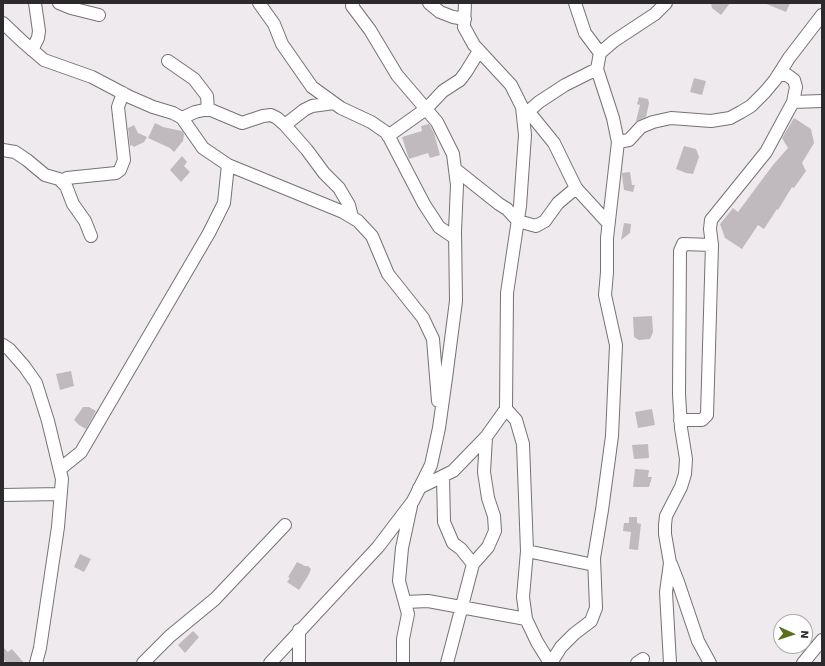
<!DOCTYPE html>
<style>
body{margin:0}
#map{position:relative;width:825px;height:666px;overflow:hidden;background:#efeaee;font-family:"Work Sans",sans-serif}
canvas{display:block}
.frame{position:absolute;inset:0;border:4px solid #2c2a2c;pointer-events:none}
.north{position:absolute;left:773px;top:614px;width:40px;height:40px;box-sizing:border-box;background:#fff;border:1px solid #abaaab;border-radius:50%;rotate:93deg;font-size:11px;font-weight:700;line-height:16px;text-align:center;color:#2c2a2c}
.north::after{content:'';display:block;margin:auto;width:14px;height:18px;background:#5b6f1f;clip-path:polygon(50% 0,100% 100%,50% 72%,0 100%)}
</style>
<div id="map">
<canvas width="825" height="666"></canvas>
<div class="frame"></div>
<div class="north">N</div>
</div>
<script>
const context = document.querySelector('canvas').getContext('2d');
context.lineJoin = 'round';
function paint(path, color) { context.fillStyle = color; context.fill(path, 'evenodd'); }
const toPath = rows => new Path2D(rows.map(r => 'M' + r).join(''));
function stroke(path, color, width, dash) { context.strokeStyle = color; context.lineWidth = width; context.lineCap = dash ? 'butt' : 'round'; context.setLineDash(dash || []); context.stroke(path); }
const building = toPath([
 [711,3,730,3,721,15,712,8],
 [764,3,790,3,786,12],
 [694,78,706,81,702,95,690,92],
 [639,97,648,99,649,103,646,117,637,121,636,121,640,105,637,104],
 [794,118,811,129,814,143,802,163,806,171,794,188,792,187,778,210,777,209,764,229,758,225,742,249,725,238,720,224,733,208,738,212,773,165,788,148,782,138],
 [155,123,163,127,182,131,184,134,183,141,174,152,170,148,148,138],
 [429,124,434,133,440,155,430,158,428,153,409,159,402,137,422,131,421,126],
 [134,125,138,133,147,137,144,142,134,147,132,145,130,146,128,128],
 [684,146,696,149,699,157,693,174,686,173,676,169],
 [182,156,187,162,184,166,190,172,181,182,170,170],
 [630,172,632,185,635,185,633,192,624,190,622,175,622,173],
 [624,223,631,224,630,233,621,240],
 [652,316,653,332,650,339,639,340,634,337,633,317],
 [71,371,74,386,60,390,56,374],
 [83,407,89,407,96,411,86,429,79,425,74,420],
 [652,409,655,425,638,428,635,412],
 [648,444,649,458,634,459,632,445],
 [635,469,649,470,648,477,652,477,649,487,633,487],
 [629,517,637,517,637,523,641,524,638,550,629,549,631,532,623,531,624,523,629,523],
 [80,554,91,559,84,572,74,567],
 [297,562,305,566,308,566,311,569,308,576,299,590,287,582,290,578,288,577],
 [193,631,199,637,185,653,178,645],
 [3,647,8,652,12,649,24,663,7,663,3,659]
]);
const minor = toPath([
 [59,3,71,8,99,15],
 [259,3,274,24,282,44,312,87,341,108,371,122,387,133,424,204,439,227,455,238],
 [429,3,440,12,453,17,465,19],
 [465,3,464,27,474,45,511,85,522,107,525,135,520,206,507,293,506,409,516,420,523,444,527,551,523,597,526,619,537,642,550,663],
 [575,3,585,33,600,53],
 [3,23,23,42,44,60,92,77,130,97,153,107,173,113,182,118,203,148,228,165,343,212,358,221,372,236,388,274,423,318,433,339,438,401],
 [32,50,38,38,39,31,35,3],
 [168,61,194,79,207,96,208,110],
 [793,102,822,101],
 [528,111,554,143,576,188,608,223],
 [523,116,539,102,565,85,597,69],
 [182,118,195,112,204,110,211,110,242,123,263,116,271,115,277,118,285,125,307,150,324,173,339,188,349,205,352,217],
 [285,125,304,110,312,106,334,103],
 [388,136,426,109,443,91,460,80,466,72,479,51],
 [618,142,629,140,641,127,653,122,671,118,711,121,730,118,741,112,751,106,765,92,775,80,789,58,822,15],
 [3,150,15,152,27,160,45,175,59,179,66,186,73,204,85,221,91,236],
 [455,169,499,204,507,209,518,221,536,226,545,221,558,203,576,188],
 [62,182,67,178,116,173,120,170,124,160,118,107,123,93],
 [3,345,9,349,24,366,36,383,48,421,62,479,58,527,40,648,36,663],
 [680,420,702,420,707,415,712,245,710,229,711,220,766,152,793,102,796,87,794,80,787,75,778,75],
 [60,469,81,452,209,233,224,203,228,165],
 [443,476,444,522,453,543,461,549,473,564],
 [419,488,453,471,486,437,506,409],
 [3,495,60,494],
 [527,551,594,565],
 [671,564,678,582,698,641,710,663],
 [405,602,428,601,526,619],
 [143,663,170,636,215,599,285,525],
 [270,663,378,547,413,501,431,465,439,428,446,378,456,301,455,231,457,185,453,154,437,122,397,75,370,30,352,6,353,3],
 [299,663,299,630],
 [403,663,403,639,408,614,399,581,402,548,411,506],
 [447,663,473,564,488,547,495,531,494,516,488,498,484,472,486,437],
 [551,663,561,647,574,634,591,621,596,608,594,558,602,510,612,436,616,345,605,295,607,272,607,238,618,142,613,118,597,69,600,53,614,41,655,14,666,3],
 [637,663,643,659],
 [670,663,666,592,670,563,665,534,665,525,666,516,681,487,685,474,686,459,681,428,679,394,680,251,683,244,712,245],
 [803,663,822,640]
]);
paint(building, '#c0babf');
stroke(minor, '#767175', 14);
stroke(minor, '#fff', 12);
</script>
